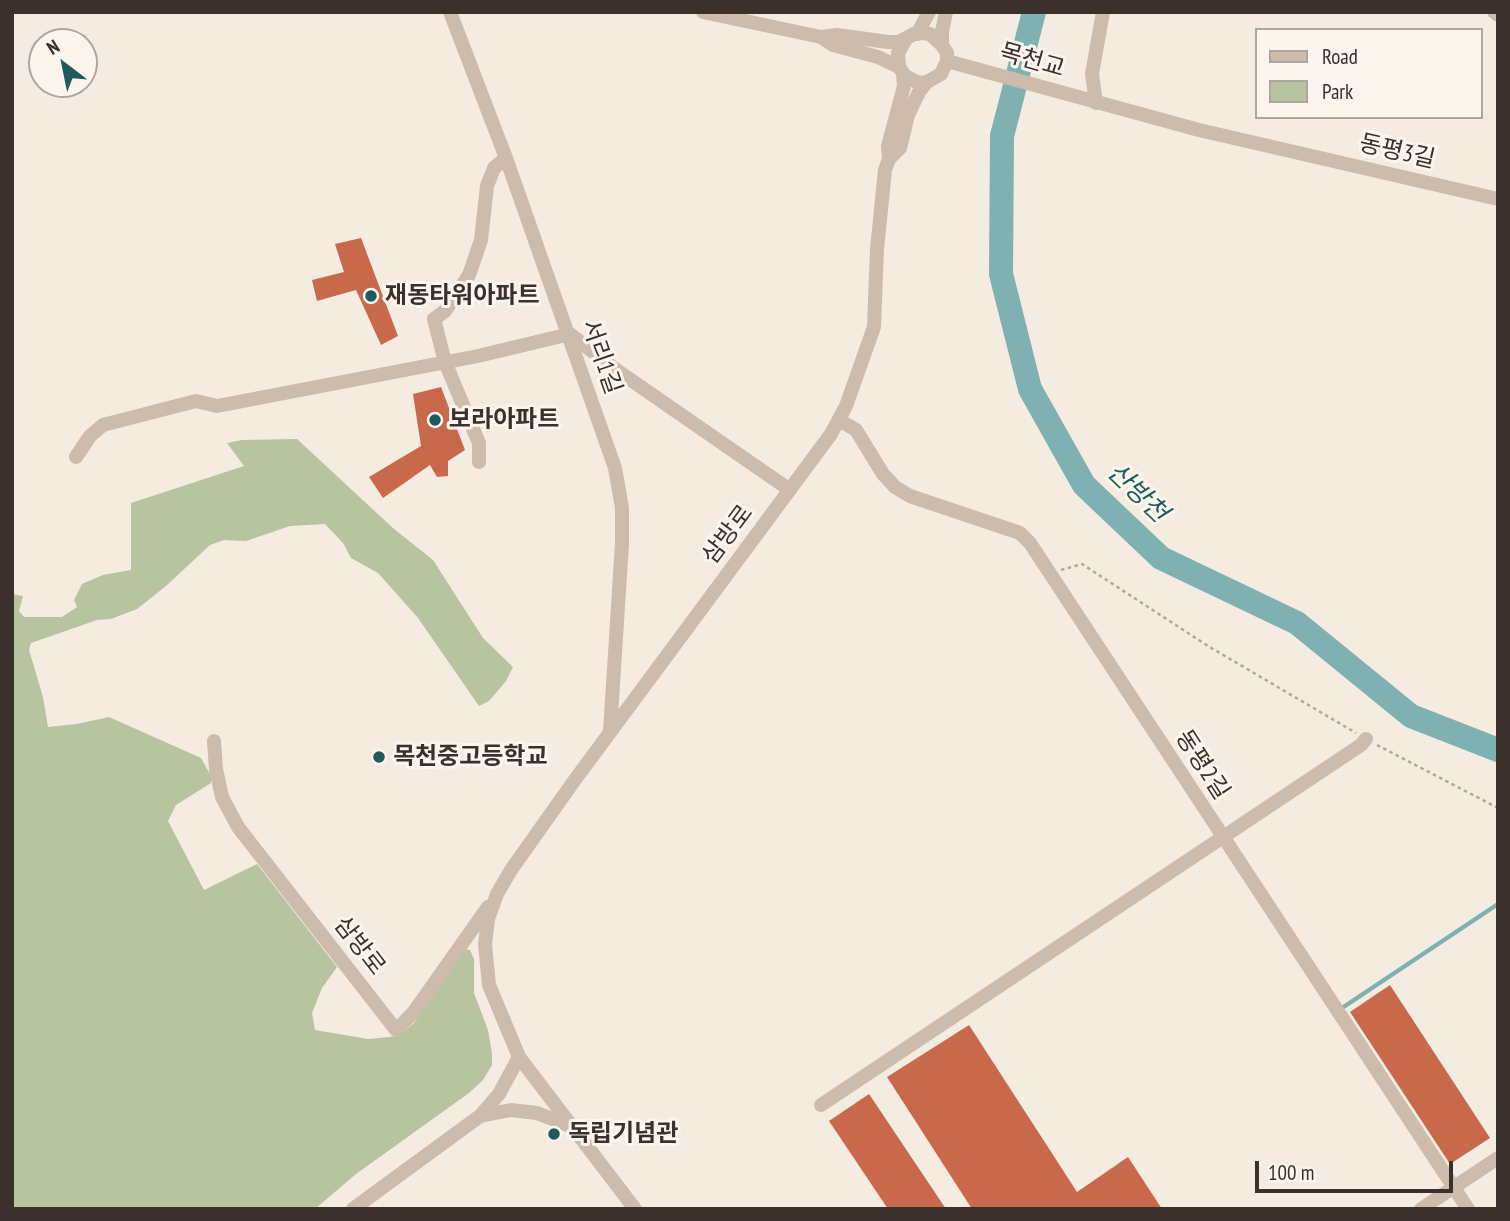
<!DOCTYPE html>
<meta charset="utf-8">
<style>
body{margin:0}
#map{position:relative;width:1510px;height:1221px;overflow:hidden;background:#f4ebe1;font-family:"PT Sans Narrow",sans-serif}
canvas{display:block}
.frame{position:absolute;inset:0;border:14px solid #3b302b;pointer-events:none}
.legend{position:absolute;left:1255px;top:28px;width:228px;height:91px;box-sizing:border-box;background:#fbf5ee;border:2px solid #aea6a0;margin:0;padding:9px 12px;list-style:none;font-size:21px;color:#3b302b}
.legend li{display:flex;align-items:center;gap:14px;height:35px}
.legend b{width:35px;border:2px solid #aea6a0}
.north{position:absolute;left:28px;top:28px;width:70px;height:70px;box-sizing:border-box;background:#fbf5ee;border:2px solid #aea6a0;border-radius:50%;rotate:328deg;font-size:19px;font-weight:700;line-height:28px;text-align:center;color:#3b302b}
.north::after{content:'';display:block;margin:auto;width:24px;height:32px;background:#1f5a5e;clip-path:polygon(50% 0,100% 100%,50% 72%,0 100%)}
.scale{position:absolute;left:1255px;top:1161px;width:198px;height:32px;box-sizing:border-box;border:4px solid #3b302b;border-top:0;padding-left:9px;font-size:21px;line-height:24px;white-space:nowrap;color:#3b302b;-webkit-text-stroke:5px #fbf5ee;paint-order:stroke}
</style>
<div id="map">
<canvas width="1510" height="1221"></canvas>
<div class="frame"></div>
<ul class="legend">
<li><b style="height:9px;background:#cdbbac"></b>Road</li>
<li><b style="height:19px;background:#b8c4a0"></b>Park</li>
</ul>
<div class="north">N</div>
<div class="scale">100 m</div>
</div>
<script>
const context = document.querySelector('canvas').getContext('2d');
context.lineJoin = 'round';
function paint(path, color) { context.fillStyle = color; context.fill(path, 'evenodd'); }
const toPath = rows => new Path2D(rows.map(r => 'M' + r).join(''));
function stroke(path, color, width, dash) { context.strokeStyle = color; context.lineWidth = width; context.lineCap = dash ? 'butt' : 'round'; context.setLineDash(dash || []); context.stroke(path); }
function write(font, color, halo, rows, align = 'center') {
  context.font = font + ' "PT Sans Narrow","Noto Sans KR",sans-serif'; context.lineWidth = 6; context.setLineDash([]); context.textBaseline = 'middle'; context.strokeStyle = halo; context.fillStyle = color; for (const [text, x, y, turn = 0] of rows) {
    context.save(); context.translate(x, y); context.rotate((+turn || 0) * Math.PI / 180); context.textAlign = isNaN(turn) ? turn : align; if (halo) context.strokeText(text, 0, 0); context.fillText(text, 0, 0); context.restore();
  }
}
const green = toPath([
 [297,439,394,529,433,560,483,638,513,667,506,681,489,701,479,706,418,618,378,573,351,558,343,543,325,524,290,526,246,541,224,540,210,545,166,586,137,609,111,619,97,620,31,643,29,650,43,697,48,727,77,724,109,717,201,758,211,776,211,783,176,805,168,821,204,890,257,864,337,967,322,988,312,1013,315,1030,368,1039,399,1036,414,1023,464,949,470,950,474,959,474,993,488,1030,492,1053,492,1065,483,1080,469,1093,356,1174,315,1209,12,1209,12,594,23,596,19,611,24,617,62,617,77,607,74,600,82,584,103,575,131,570,131,503,244,466,227,443,242,440]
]);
const stream = toPath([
 [1342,1008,1498,904]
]);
const river = toPath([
 [1034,12,1002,136,1001,274,1030,389,1084,485,1161,558,1297,623,1411,716,1498,750]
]);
const building = toPath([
 [361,238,398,336,381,345,356,290,317,301,312,280,344,272,335,244],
 [441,387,465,450,448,461,448,476,437,477,430,465,383,498,369,477,421,446,413,394],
 [1390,985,1490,1138,1450,1164,1350,1012],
 [969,1025,1077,1192,1128,1157,1162,1209,972,1209,887,1077],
 [869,1094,946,1209,888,1209,829,1121]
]);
const path = toPath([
 [1061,570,1082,564,1208,646,1356,733],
 [1377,745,1498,808]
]);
const minor = toPath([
 [450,12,506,158,615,468,622,508,622,544,610,731],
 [703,12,821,37,837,35,888,42,899,42,914,34,922,33,930,34,942,45,947,53,947,61,941,74,927,82,919,83,905,76,899,67,898,53,906,39],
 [1494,12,1498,15],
 [917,34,929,12],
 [821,37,833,45,878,57,899,67],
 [942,45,942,31,946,12],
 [947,61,1199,130,1498,199],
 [1096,103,1092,74,1103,12],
 [889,159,900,148,908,115,919,92,927,82],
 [839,420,856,430,883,474,895,487,910,496,1020,533,1030,543,1468,1209],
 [76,457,90,436,103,425,196,401,217,406,478,356,570,334,615,369,790,490],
 [479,462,479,443,445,362,434,319,445,311,469,275,481,240,487,186,494,168,506,158],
 [214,741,216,769,222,797,238,827,396,1030,413,1013,488,907],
 [821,1105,1361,745,1366,739],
 [480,1116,499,1094,519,1057],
 [353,1209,480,1116,511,1110,537,1113,570,1126],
 [635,1209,519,1057,489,985,485,944,488,919,497,894,511,870,574,781,831,434,846,406,874,327,877,249,885,170,889,159,888,146,904,86,903,74],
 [1421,1209,1498,1158]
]);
const markers = [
 [371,296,7,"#1f5a5e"],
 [435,420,7,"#1f5a5e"],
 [379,757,7,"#1f5a5e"],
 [554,1134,7,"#1f5a5e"]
];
const streetNames = [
 ["목천교",1032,61,16],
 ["동평3길",1397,152,13],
 ["서리1길",601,357,71],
 ["삼방로",728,535,-53],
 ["동평2길",1202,765,57],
 ["삼방로",359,946,52]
];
const poiNames = [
 ["재동타워아파트",385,296],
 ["보라아파트",449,420],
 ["목천중고등학교",393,757],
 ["독립기념관",568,1134]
];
const waterNames = [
 ["산방천",1137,493,44]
];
paint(green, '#b8c4a0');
stroke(stream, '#7fb0b2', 4.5);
stroke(river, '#7fb0b2', 24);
paint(building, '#c8694b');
stroke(path, '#b9a596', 2.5, [3.5, 3.5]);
stroke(minor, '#cdbbac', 14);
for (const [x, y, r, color] of markers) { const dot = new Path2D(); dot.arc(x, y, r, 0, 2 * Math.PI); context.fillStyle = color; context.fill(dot); stroke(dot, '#fbf5ee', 2.5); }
write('24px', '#3b302b', '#fbf5ee', streetNames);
write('bold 24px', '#3b302b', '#fbf5ee', poiNames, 'left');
write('italic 26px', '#1f5a5e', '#fbf5ee', waterNames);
</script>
